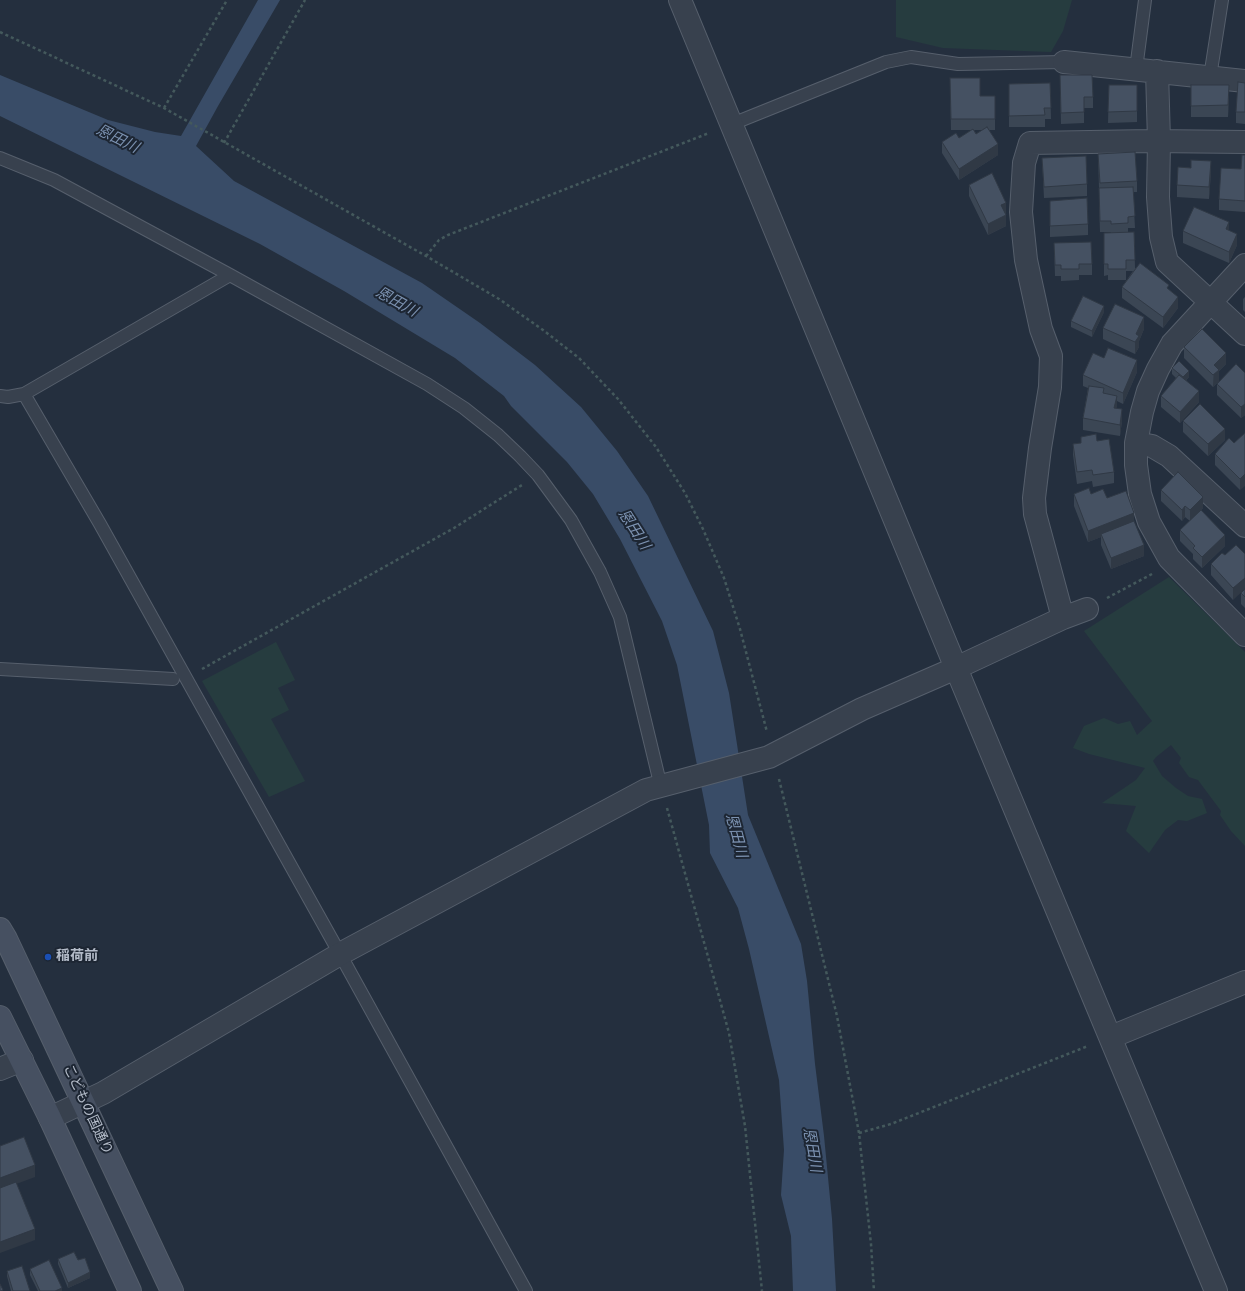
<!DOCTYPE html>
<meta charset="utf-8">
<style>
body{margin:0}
canvas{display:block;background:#242f3e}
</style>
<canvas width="1245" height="1291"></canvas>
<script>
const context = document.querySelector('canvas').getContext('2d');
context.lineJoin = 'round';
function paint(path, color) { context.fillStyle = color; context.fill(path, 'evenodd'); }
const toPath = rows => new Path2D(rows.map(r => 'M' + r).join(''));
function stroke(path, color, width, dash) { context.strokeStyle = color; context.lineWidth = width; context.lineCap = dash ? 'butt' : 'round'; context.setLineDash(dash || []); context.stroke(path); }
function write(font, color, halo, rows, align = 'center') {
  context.font = font + ' "Source Sans 3","Noto Sans JP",sans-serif'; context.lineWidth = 4; context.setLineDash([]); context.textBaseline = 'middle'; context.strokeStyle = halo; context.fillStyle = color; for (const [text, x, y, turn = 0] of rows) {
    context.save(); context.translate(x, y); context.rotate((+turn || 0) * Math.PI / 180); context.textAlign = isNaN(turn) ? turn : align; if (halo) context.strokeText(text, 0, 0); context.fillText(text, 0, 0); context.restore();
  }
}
const green = toPath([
 [896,0,1072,0,1063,31,1051,52,943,48,896,37],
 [1169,577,1245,652,1245,846,1231,831,1220,815,1221,811,1198,780,1189,777,1179,763,1181,758,1171,745,1156,757,1153,761,1162,776,1176,788,1188,796,1202,799,1207,813,1187,821,1178,820,1165,830,1149,853,1126,831,1136,806,1102,803,1136,780,1145,768,1089,754,1073,748,1084,726,1104,718,1118,724,1130,721,1137,735,1152,721,1084,631],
 [276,642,295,680,278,688,289,710,271,719,305,781,269,797,202,681]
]);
const water = toPath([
 [258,0,280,0,218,106,196,146,234,181,422,283,480,323,535,365,581,407,617,451,648,496,713,631,729,693,748,815,801,944,807,981,815,1064,824,1136,832,1219,836,1291,793,1291,791,1236,781,1195,784,1150,779,1080,749,949,738,908,710,853,709,825,677,665,662,621,620,539,593,494,567,462,511,406,504,396,455,358,344,291,260,244,0,116,0,75,108,120,155,132,181,136]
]);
const path = toPath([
 [0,32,164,108,426,256,499,299,543,330,579,358,618,399,656,447,685,493,703,529,724,578,740,629,767,732],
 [164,108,227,0],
 [224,143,305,0],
 [426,256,439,240,448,235,709,133],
 [1107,598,1152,574],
 [202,669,454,528,522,485],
 [779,779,837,1016,859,1133,871,1244,874,1291],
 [667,808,729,1033,745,1126,762,1291],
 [859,1133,891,1124,1088,1046]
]);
const service = toPath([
 [1136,69,1145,0],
 [1210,77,1222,0],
 [732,124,886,62,911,57,958,64,1064,62],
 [0,158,54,180,230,275,427,384,464,408,498,435,520,456,538,475,571,520,600,572,620,617,661,787],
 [24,394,100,524,340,954,526,1291],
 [0,396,8,397,24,394,230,275],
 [0,669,173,679]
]);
const minor = toPath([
 [680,0,956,668,1216,1291],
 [1064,62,1245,81],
 [1157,71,1159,141,1158,197,1161,237,1167,262,1245,334],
 [1245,265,1172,344,1158,369,1148,391,1142,412,1136,443,1136,465,1140,494,1149,522,1169,558,1245,635],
 [1136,443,1152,446,1169,456,1245,526],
 [1063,618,1087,609],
 [1111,1037,1245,982],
 [0,1069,22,1060],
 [50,1118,103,1093,340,954,646,790,769,757,862,709,956,668,1063,618,1035,514,1034,498,1040,448,1050,387,1051,356,1041,329,1026,260,1021,212,1024,163,1030,143,1151,141,1245,142]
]);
const secondary = toPath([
 [0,929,6,939,172,1291],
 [0,1017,50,1118,130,1291]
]);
const wall = toPath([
 [1060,75,1093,97,1093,108,1084,108,1084,123,1061,124],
 [950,78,980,96,995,96,995,130,989,130,998,155,959,180,942,153,942,142,959,138,972,130,951,130],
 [974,130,982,130,976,134],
 [1050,83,1051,119,1045,119,1045,127,1009,127,1009,84],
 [1245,83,1245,124,1236,123,1236,112],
 [1109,85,1137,85,1137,122,1108,123],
 [1191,85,1229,96,1228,117,1191,117],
 [1098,154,1137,181,1137,192,1133,192,1135,228,1128,228,1128,232,1134,232,1135,268,1169,290,1178,308,1163,328,1122,298,1122,287,1133,271,1126,271,1126,280,1108,280,1108,275,1104,276,1104,233,1111,233,1111,232,1100,232,1099,200,1099,188],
 [1245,155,1245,212,1219,210,1219,199,1241,169],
 [1042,158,1087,184,1087,196,1044,198],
 [1191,168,1211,172,1209,199,1177,197,1177,185],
 [969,185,1006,214,1006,226,988,235,969,196],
 [1050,201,1088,224,1088,235,1050,237],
 [1229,230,1237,245,1229,263,1183,243,1183,231],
 [1054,243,1092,264,1092,275,1079,275,1079,280,1061,281,1061,276,1055,276],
 [1245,297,1245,312,1243,310,1243,299],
 [1104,312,1092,337,1071,327,1071,321],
 [1103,328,1144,329,1139,341,1139,347,1135,354,1103,339],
 [1184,347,1226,364,1219,371,1219,381,1213,387,1184,358],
 [1104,358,1137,372,1123,404,1117,401,1116,408,1122,421,1120,436,1083,430,1083,418,1088,388,1083,386,1083,375],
 [1172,368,1189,377,1186,380,1199,402,1180,423,1161,407,1161,396,1176,378,1172,374],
 [1245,373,1245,415,1241,418,1217,395,1217,384],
 [1183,421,1225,440,1208,456,1183,432],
 [1245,433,1240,490,1215,465,1215,454,1234,443],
 [1081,437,1097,441,1114,472,1114,483,1093,487,1092,481,1077,484,1073,455,1073,444,1081,443],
 [1161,490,1203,508,1191,520,1225,546,1202,568,1193,559,1193,554,1180,541,1180,530,1190,521,1185,517,1182,521,1161,501],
 [1074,494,1091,494,1107,498,1134,521,1144,556,1111,569,1101,545,1101,537,1088,542,1074,506],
 [1245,554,1233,600,1211,575,1211,564,1225,555],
 [1245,589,1245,608,1241,604,1241,593],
 [58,1259,78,1260,90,1278,68,1288,58,1264],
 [30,1269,62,1291,38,1291,30,1275],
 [7,1271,30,1291,11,1291,7,1276]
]);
const shadedWall = toPath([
 [1229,85,1229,96,1228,117,1228,105],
 [998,144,998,155,959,180,959,169],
 [1211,161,1211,172,1209,199,1209,187],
 [1006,203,1006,214,1001,216,1001,205],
 [1006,215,1006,226,988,235,988,224],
 [1229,222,1229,233,1226,229],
 [1237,234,1237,245,1229,263,1229,252],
 [1178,297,1178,308,1163,328,1163,317],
 [1104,306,1104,312,1092,337,1092,331],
 [1144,317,1144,329,1139,341,1139,347,1135,354,1135,342,1136,334],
 [1226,353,1226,364,1219,371,1219,381,1213,387,1214,365],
 [1137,360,1137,372,1123,404,1123,393],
 [1189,371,1189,377,1182,383,1182,378],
 [1199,391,1199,402,1180,423,1180,412],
 [1117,396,1117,407,1114,419,1114,408],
 [1245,404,1245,415,1241,418,1241,407],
 [1122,409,1122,421,1120,436,1120,425],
 [1225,429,1225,440,1208,456,1208,444],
 [1245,474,1245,486,1240,490,1240,479],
 [1203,497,1203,508,1190,521,1190,510],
 [1185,506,1185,517,1182,521,1182,510],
 [1134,513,1134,525,1101,534,1101,537,1088,542,1088,531],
 [1225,535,1225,546,1202,568,1202,557],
 [1144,545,1144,556,1111,569,1111,558],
 [1245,578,1245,589,1233,600,1233,588],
 [35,1165,35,1177,0,1190,0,1178],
 [35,1229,35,1240,0,1253,0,1242],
 [90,1272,90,1278,68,1288,68,1283],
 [62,1288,62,1291,55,1291]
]);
const building = toPath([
 [1060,75,1092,75,1093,97,1084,97,1084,112,1061,113,1060,75],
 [950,78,980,78,980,96,995,96,995,119,951,119,950,78],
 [1238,82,1245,83,1245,112,1236,112,1238,82],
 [1050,83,1051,108,1044,108,1045,115,1009,116,1009,84,1050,83],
 [1109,85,1137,85,1137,111,1108,112,1109,85],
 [1191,85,1229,85,1228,105,1191,106,1191,85],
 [987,127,998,144,959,169,942,142,956,133,959,138,973,129,976,134,987,127],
 [1135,152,1137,181,1100,183,1098,154,1135,152],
 [1242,155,1245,155,1245,201,1219,199,1221,168,1241,169,1242,155],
 [1086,156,1087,184,1044,187,1042,158,1086,156],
 [1191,160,1211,161,1209,187,1177,185,1178,167,1191,168,1191,160],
 [992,173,1006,203,1001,205,1006,215,988,224,969,185,992,173],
 [1133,187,1135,216,1128,217,1128,223,1111,224,1111,221,1100,221,1099,188,1133,187],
 [1087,198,1088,224,1050,226,1050,201,1087,198],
 [1194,207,1229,222,1226,229,1237,234,1229,252,1183,231,1194,207],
 [1134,232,1135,260,1126,260,1126,269,1108,269,1108,264,1104,264,1104,233,1134,232],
 [1091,242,1092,264,1079,264,1079,269,1061,269,1061,265,1055,265,1054,243,1091,242],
 [1140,263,1169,285,1167,288,1178,297,1163,317,1122,287,1140,263],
 [1083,296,1104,306,1092,331,1071,321,1083,296],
 [1115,304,1144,317,1136,334,1139,336,1135,342,1103,328,1115,304],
 [1202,329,1226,353,1214,365,1219,370,1213,375,1184,347,1202,329],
 [1108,348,1137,360,1123,393,1083,375,1093,353,1104,358,1108,348],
 [1179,361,1189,371,1183,377,1172,368,1179,361],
 [1236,364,1245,373,1245,404,1241,407,1217,384,1236,364],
 [1179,375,1199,391,1180,412,1161,396,1179,375],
 [1089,386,1104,388,1103,393,1117,396,1114,408,1122,409,1120,425,1083,418,1089,386],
 [1200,404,1225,429,1208,444,1183,421,1200,404],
 [1245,433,1245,474,1240,479,1215,454,1229,438,1234,443,1245,433],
 [1096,434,1097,441,1109,439,1114,472,1093,475,1092,470,1077,472,1073,444,1081,443,1081,437,1096,434],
 [1178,472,1203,497,1190,510,1185,506,1182,510,1161,490,1178,472],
 [1089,488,1091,494,1103,489,1107,498,1126,491,1134,513,1088,531,1074,494,1089,488],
 [1201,510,1225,535,1202,557,1193,548,1195,546,1180,530,1201,510],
 [1134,521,1144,545,1111,558,1101,534,1134,521],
 [1236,545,1245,554,1245,578,1233,588,1211,564,1222,553,1225,555,1236,545],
 [1245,589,1245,597,1241,593,1245,589],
 [24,1137,35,1165,0,1178,0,1146,24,1137],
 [16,1182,35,1229,0,1242,0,1188,16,1182],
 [74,1252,78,1260,85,1258,90,1272,68,1283,58,1259,74,1252],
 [49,1260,62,1288,55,1291,40,1291,30,1269,49,1260],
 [22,1266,30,1291,13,1291,7,1271,22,1266],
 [0,1284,3,1290,1,1291,0,1291,0,1284]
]);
const markers = [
 [48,957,4,"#1a4fb4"]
];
const poiNames = [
 ["稲荷前",56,957]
];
const streetNames = [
 ["こどもの国通り",87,1110,65]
];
const waterNames = [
 ["恩田川",117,140,26],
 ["恩田川",396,303,29],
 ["恩田川",633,530,57],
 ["恩田川",735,836,75],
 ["恩田川",811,1150,80]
];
paint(green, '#263c3f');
paint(water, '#394c67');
stroke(service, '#565f6c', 14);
stroke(minor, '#565f6c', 24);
stroke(secondary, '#565f6c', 24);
stroke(path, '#44595c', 2.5, [3, 3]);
stroke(service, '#38414e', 12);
stroke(minor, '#38414e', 22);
stroke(secondary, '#465061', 22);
paint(wall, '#3b4654');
paint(shadedWall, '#303945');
paint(building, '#455162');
stroke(building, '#303945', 1);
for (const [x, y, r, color] of markers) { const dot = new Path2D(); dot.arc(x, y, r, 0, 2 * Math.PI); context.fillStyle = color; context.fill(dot); stroke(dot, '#1d2633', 1.5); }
write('bold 14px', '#b4bcc9', '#1d2633', poiNames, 'left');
write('14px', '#b4bcc9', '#1d2633', streetNames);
write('italic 15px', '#7c92b1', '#1d2633', waterNames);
</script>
